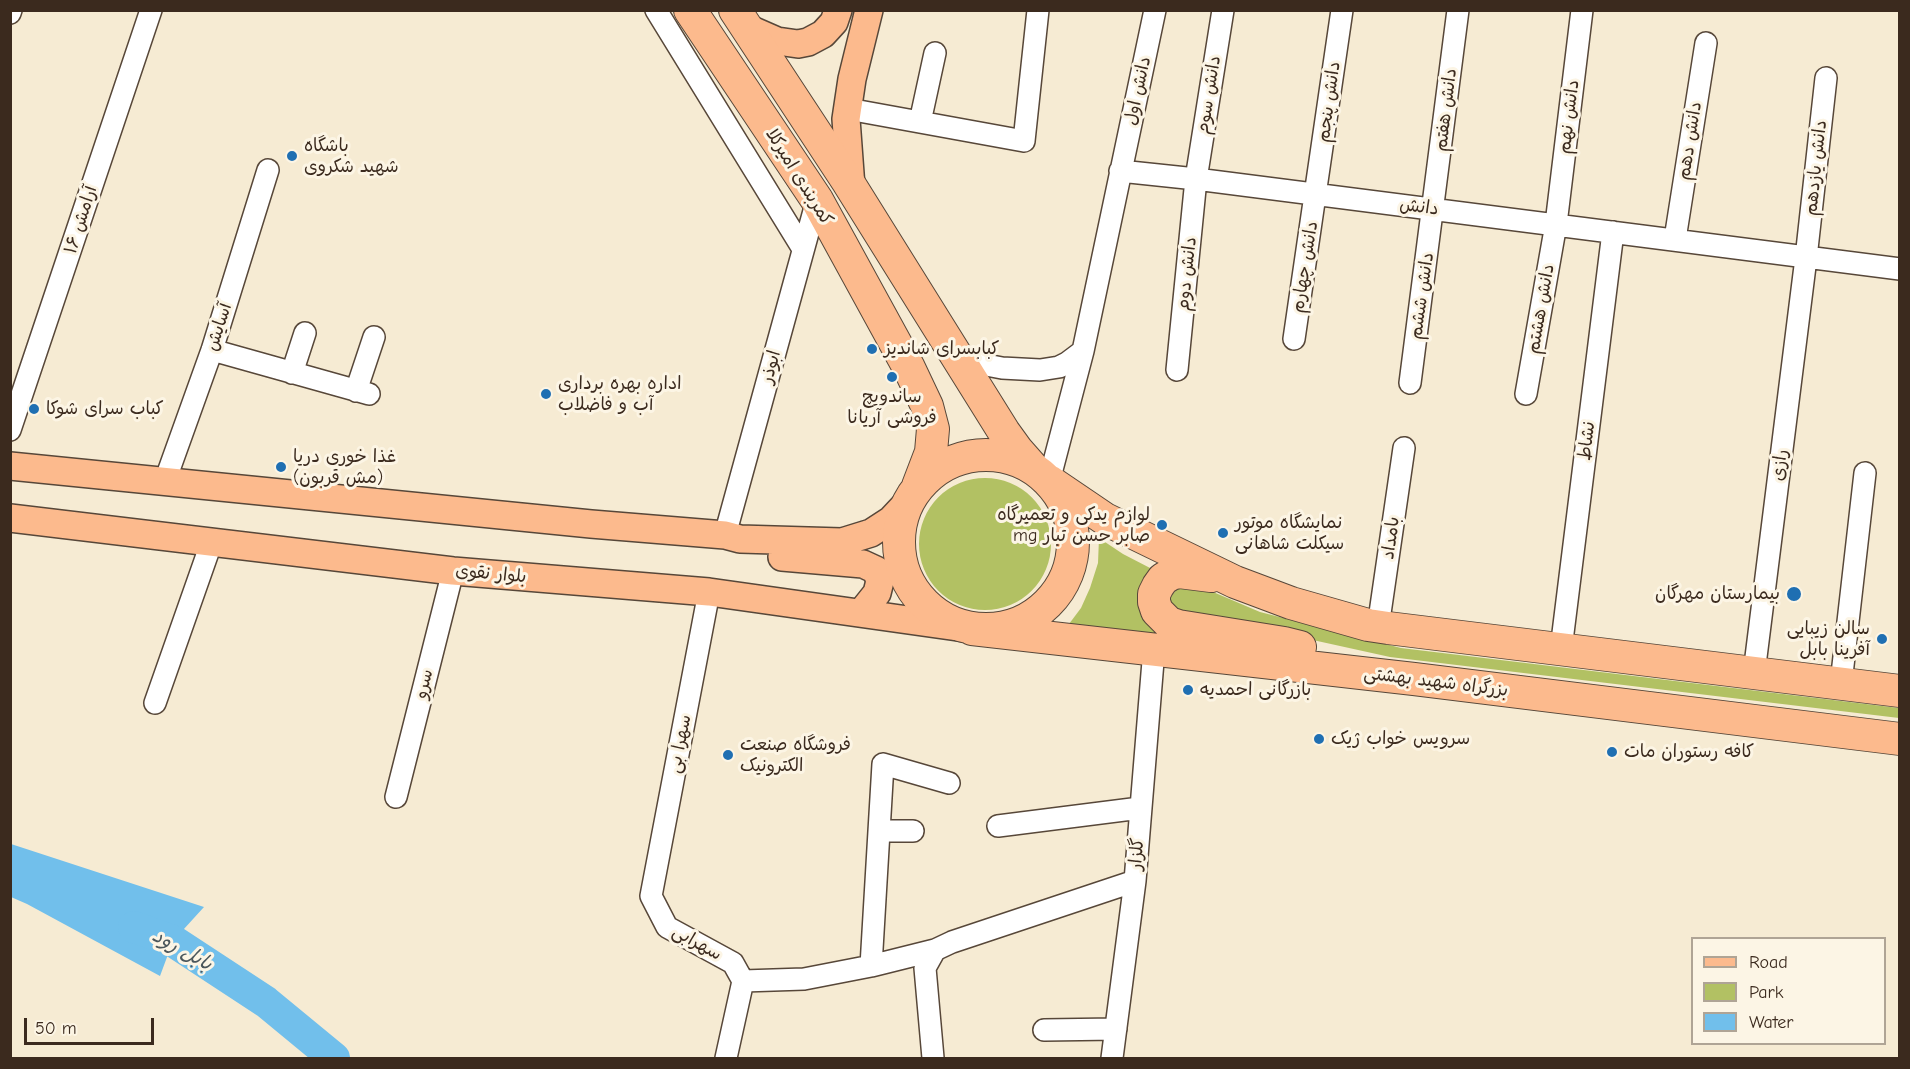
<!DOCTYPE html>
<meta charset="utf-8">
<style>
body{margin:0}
#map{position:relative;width:1910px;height:1069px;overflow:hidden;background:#f6ebd3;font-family:"Comic Neue",sans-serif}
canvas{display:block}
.frame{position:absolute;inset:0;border:12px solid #3b2a1e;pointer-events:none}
.legend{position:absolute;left:1691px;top:937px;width:195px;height:108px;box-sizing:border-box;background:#fcf5e5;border:2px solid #afa495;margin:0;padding:8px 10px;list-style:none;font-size:18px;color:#3b2a1e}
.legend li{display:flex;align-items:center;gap:12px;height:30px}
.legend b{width:30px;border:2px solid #afa495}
.scale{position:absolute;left:24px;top:1018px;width:130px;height:27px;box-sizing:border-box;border:3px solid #3b2a1e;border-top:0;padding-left:8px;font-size:18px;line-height:21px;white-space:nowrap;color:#3b2a1e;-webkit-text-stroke:4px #fcf5e5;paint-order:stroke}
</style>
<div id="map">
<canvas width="1910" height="1069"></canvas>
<div class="frame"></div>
<ul class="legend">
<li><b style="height:8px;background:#fcba8d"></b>Road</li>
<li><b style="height:16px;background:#b2c163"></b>Park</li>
<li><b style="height:16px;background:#71bfeb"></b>Water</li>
</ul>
<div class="scale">50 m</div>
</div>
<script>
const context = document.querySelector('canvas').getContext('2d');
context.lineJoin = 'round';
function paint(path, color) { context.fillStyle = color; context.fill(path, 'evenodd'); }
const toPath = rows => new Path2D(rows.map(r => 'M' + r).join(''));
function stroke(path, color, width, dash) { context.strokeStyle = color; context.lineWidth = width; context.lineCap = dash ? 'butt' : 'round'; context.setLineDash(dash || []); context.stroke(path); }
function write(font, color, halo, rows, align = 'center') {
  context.font = font + ' "Comic Neue","Playpen Sans Arabic",sans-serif'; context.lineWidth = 6; context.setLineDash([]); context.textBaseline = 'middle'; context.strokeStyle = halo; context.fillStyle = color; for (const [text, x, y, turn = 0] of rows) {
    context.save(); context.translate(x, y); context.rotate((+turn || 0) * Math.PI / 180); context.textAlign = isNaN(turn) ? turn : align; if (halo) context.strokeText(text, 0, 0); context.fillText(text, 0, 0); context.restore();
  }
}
const green = toPath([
 '919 544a66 66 0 1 1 132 0a66 66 0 1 1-132 0Z',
 [1099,538,1123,554,1152,569,1140,598,1273,651,1069,624,1081,608,1090,588,1098,563],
 [1180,586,1199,586,1260,612,1401,648,1899,708,1899,718,1390,657,1290,635,1182,615,1170,604,1171,596]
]);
const water = toPath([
 [10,844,11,844,204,907,173,941,160,976,27,904,11,897]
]);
const river = toPath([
 [134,927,173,941,266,1002,334,1058]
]);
const minor = toPath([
 [656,10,803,249],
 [10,13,11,10],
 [848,109,1024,141,1038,10],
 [920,122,935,53],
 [1120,171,1196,179,1900,269],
 [1675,239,1706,43],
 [1294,339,1342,10],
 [212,350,369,394],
 [1083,351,1155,10],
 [960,360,1002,368,1040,370,1059,367,1067,363,1083,351,1049,481],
 [1177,370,1196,179,1223,10],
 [292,373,305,333],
 [1410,383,1458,10],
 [356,391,374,337],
 [1526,394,1556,224,1582,10],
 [10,430,151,10],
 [165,481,212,350,268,170],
 [725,535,817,200],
 [709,592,651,896,667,927,733,963,743,981,726,1058],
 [1378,627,1404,448],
 [1561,649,1613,232],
 [1754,673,1806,258,1826,78],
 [1841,683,1865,473],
 [155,703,212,541],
 [396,797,453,571],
 [998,826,1140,808],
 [880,831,913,831],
 [871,966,883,764,949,783],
 [743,981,804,979,871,966,935,950,952,942,1135,881],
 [1044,1030,1116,1029],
 [933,1058,925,968,935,950],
 [1112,1058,1135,881,1154,649]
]);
const major = toPath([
 [745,27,777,41,798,44,808,42,823,34,834,22,838,10],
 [851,187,846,119,852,79,869,10],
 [10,466,591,524,725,535,740,539,842,542,871,533,891,520,907,503],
 [10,518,453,571,709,592,972,629],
 [782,557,863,564,876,570,880,581,877,593,861,613]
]);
const highway = toPath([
 [690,10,817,200,909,368,927,406,933,429,931,452,918,486],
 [735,10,848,182,1004,432,1017,450,1032,467],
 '899 542a87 87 0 1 1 174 0a87 87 0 1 1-174 0Z',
 [1049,481,1105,519,1235,582,1291,603,1368,625,1388,628,1900,691],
 [1211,576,1179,572,1171,574,1163,579,1158,586,1154,594,1154,602,1157,611,1169,623,1178,626,1284,643,1300,647],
 [972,629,1414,679,1900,739]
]);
const markers = [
 [292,156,6,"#1f6fb2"],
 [872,349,6,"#1f6fb2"],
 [892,377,6,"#1f6fb2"],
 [546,394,6,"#1f6fb2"],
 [34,409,6,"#1f6fb2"],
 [281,467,6,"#1f6fb2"],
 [1162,525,6,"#1f6fb2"],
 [1223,533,6,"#1f6fb2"],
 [1794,594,8,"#1f6fb2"],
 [1882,639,6,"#1f6fb2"],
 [1188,690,6,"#1f6fb2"],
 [1319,739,6,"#1f6fb2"],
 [1612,752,6,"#1f6fb2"],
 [728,755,6,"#1f6fb2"]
];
const streetNames = [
 ["دانش اول",1138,91,-78],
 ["دانش سوم",1209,95,-81],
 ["دانش پنجم",1329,102,-82],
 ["دانش هفتم",1446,110,-83],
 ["دانش نهم",1569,117,-83],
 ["دانش دهم",1690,141,-81],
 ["دانش یازدهم",1816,168,-84],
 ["کمربندی امیرکلا",799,177,58],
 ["دانش",1419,207,7],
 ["آرامش ۱۶",81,220,-72],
 ["دانش چهارم",1305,267,-81],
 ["دانش دوم",1187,274,-84],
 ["دانش ششم",1422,296,-82],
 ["دانش هشتم",1541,309,-80],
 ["آسایش",219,327,-72],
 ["ابوذر",771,367,-75],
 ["نشاط",1587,441,-83],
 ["رازی",1780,465,-83],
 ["بامداد",1391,538,-82],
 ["بلوار نقوی",491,574,5],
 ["بزرگراه شهید بهشتی",1436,682,7],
 ["سرو",424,684,-76],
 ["سهرا بی",680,744,-79],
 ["گلزار",1137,854,-85],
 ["سهرابی",697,943,29]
];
const poiNames = [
 ["باشگاه",304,146],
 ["شهید شکروی",304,167],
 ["کبابسرای شاندیز",884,349],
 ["اداره بهره برداری",558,384],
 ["آب و فاضلاب",558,405],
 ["ساندویچ",892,397,"center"],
 ["فروشی آریانا",892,418,"center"],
 ["کباب سرای شوکا",46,409],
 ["غذا خوری دریا",293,457],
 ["(مش قربون)",293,478],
 ["لوازم یدکی و تعمیرگاه",1150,515,"right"],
 ["mg صابر حسن تبار",1150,536,"right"],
 ["نمایشگاه موتور",1235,523],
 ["سیکلت شاهانی",1235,544],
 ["بیمارستان مهرگان",1780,594,"right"],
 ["سالن زیبایی",1870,629,"right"],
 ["آفرینا بابل",1870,650,"right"],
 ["بازرگانی احمدیه",1200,690],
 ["سرویس خواب ژیک",1331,739],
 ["فروشگاه صنعت",740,745],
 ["الکترونیک",740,766],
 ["کافه رستوران مات",1624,752]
];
const waterNames = [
 ["بابل رود",182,950,29]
];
paint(green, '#b2c163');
paint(water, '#71bfeb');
stroke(river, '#71bfeb', 32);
stroke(minor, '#574739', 24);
stroke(major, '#574739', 30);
stroke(highway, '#574739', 34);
stroke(minor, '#fff', 21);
stroke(major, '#fcba8d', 27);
stroke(highway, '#fcba8d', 32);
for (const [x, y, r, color] of markers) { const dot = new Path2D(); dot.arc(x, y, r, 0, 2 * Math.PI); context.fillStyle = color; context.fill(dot); stroke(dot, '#fcf5e5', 2); }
write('18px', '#3b2a1e', '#fcf5e5', streetNames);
write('18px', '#3b2a1e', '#fcf5e5', poiNames, 'left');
write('italic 20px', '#4b575c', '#fcf5e5', waterNames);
</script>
